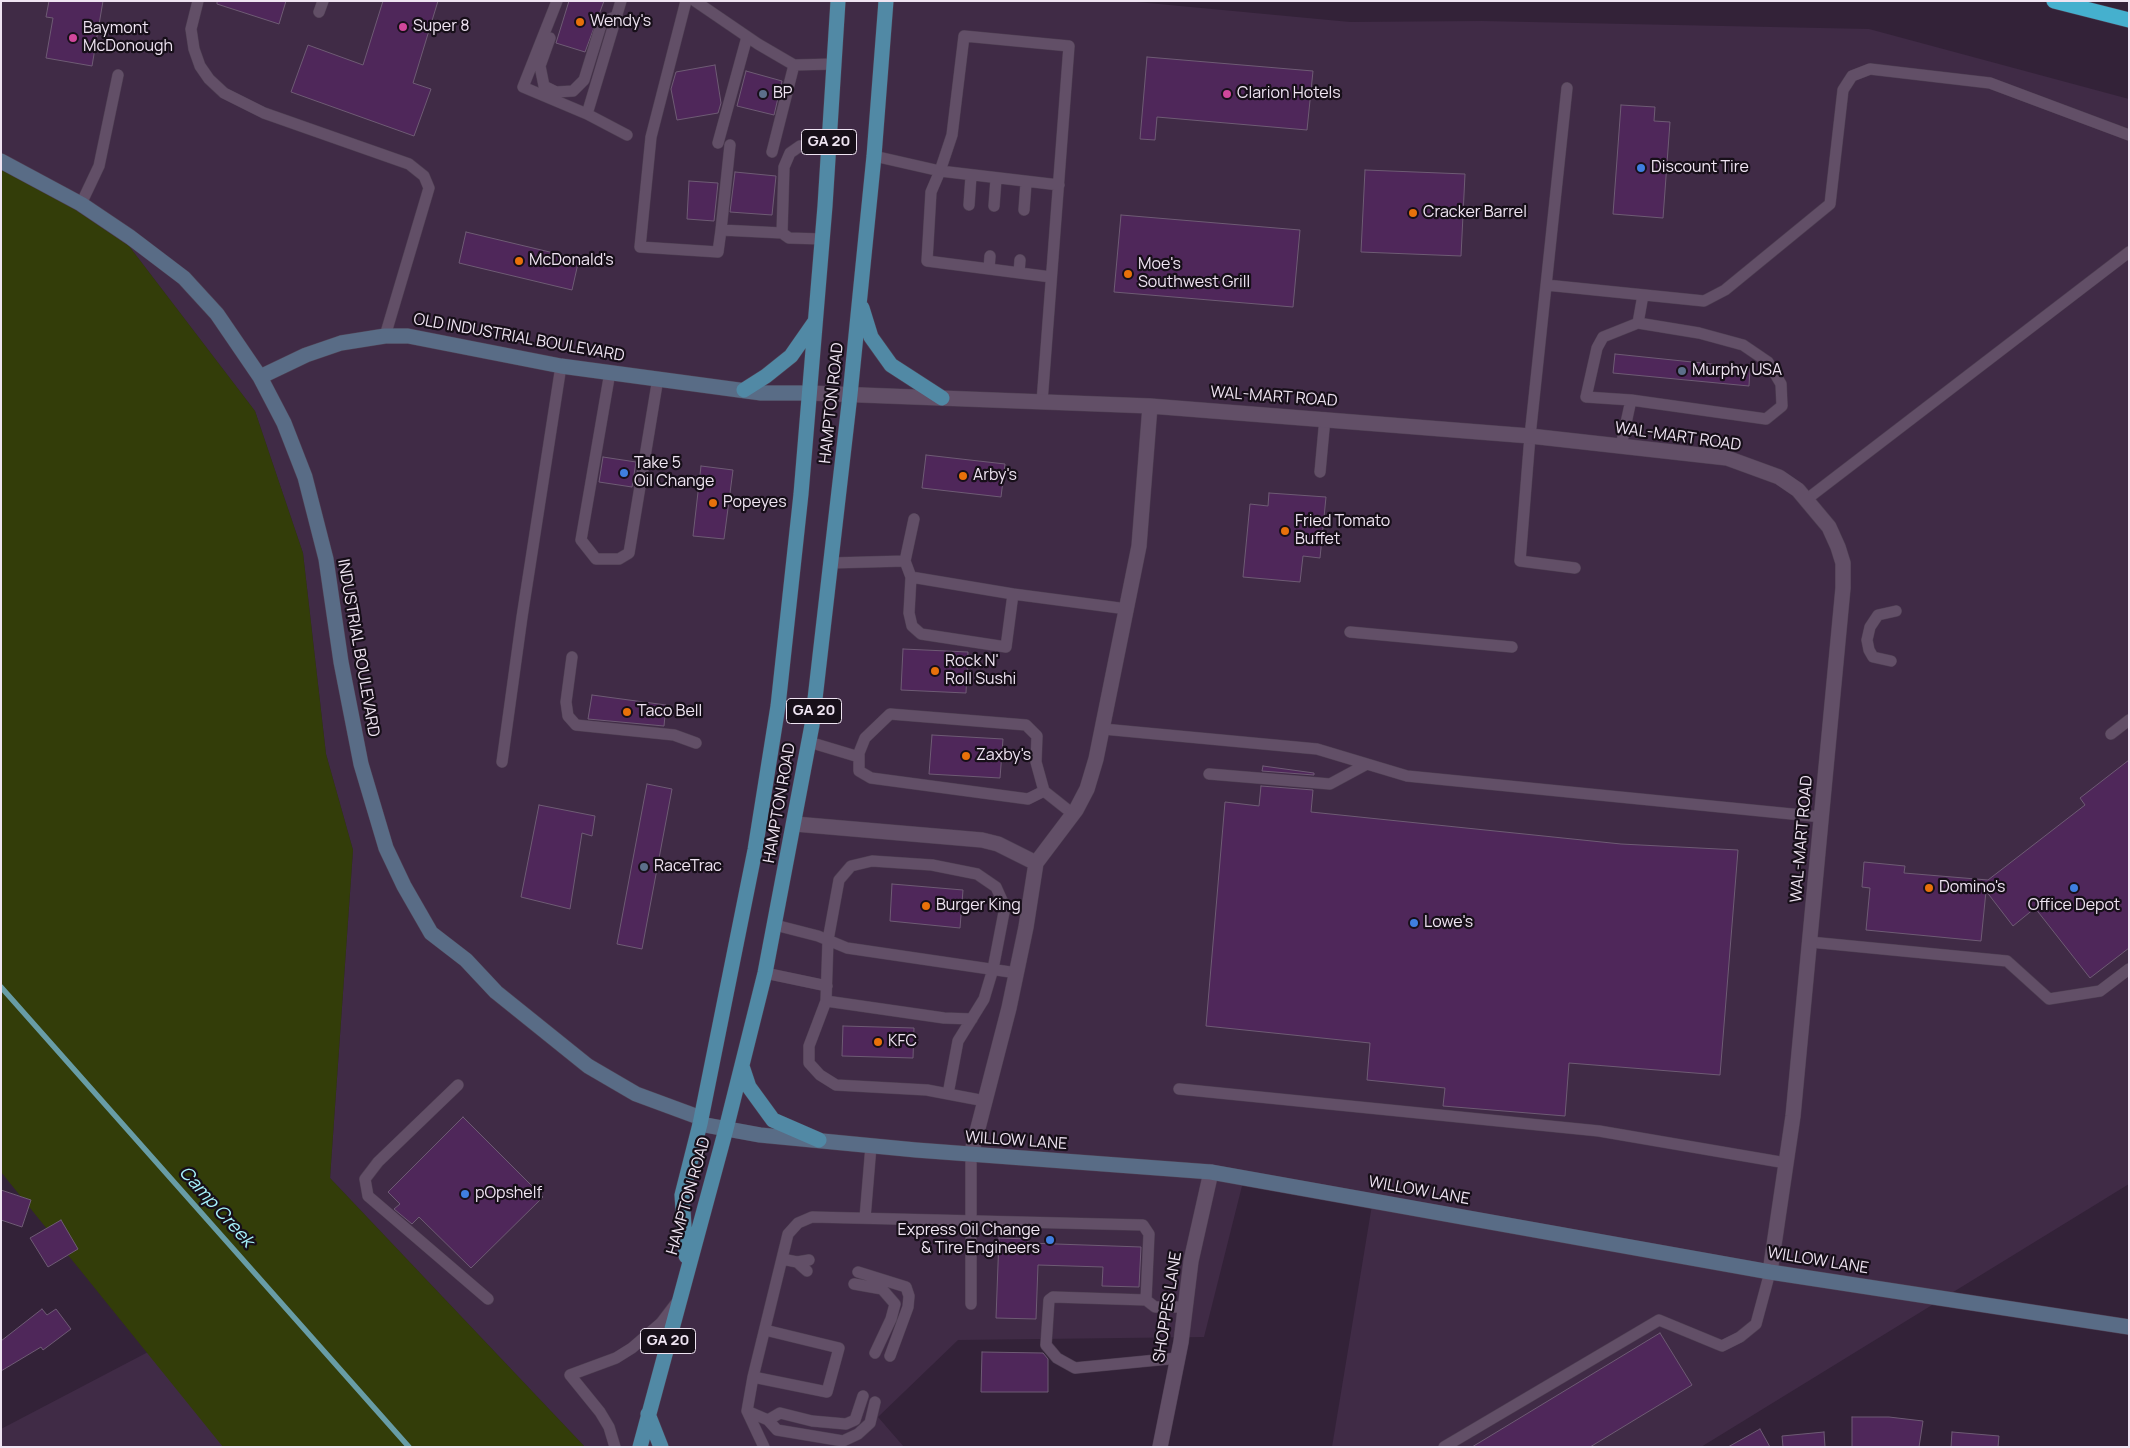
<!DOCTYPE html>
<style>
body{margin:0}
#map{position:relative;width:2130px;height:1448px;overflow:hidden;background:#332238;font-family:Manrope,sans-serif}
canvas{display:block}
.frame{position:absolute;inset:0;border:2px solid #efe4f2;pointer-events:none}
</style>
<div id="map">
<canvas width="2130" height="1448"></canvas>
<div class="frame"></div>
</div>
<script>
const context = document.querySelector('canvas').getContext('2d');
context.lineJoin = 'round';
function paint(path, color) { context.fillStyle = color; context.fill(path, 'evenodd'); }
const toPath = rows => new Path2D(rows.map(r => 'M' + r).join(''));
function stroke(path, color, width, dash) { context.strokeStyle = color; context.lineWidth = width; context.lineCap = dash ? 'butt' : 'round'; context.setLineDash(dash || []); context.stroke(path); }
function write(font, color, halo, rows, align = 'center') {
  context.font = font + ' Manrope,sans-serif'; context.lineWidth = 4.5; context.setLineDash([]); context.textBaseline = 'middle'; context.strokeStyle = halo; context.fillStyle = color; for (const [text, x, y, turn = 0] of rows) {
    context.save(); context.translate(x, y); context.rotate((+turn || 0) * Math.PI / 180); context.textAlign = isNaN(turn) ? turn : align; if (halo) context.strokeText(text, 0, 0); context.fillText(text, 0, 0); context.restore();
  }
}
const built = toPath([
 [1,1,1127,1,1350,22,1482,21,1869,29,2129,99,2129,1184,1701,1447,1332,1447,1372,1205,1243,1182,1204,1337,958,1340,878,1417,904,1447,585,1447,330,1178,353,850,326,754,303,553,255,411,129,246,1,159],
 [171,1340,233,1447,1,1447,1,1429]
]);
const green = toPath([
 [1,159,129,246,255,411,303,553,326,754,353,850,330,1178,585,1447,223,1447,1,1172]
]);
const stream = toPath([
 [1,987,409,1447]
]);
const building = toPath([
 [49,1,103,1,92,66,46,58,53,18,46,17,49,1],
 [217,1,286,1,279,24,217,4,217,1],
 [383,1,438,1,413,83,431,89,414,136,291,92,308,45,363,65,383,1],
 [569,1,604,1,585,52,556,43,569,1],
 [1147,57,1313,71,1307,130,1157,117,1155,140,1140,139,1147,57],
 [715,65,721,103,718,113,677,120,671,89,676,72,715,65],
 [746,71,782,81,774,115,737,106,746,71],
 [1621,105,1655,107,1654,121,1670,122,1663,218,1613,214,1621,105],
 [1365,170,1465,174,1461,256,1361,252,1365,170],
 [735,172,776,176,772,215,730,212,735,172],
 [689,181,718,183,714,221,687,219,689,181],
 [1121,215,1300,230,1293,307,1114,292,1121,215],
 [466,232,579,259,572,290,459,263,466,232],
 [1615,354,1750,368,1749,386,1613,373,1615,354],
 [926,455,1005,464,1001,497,922,488,926,455],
 [603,457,636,462,632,487,599,482,603,457],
 [701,466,733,470,724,539,693,536,701,466],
 [1269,493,1326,497,1320,558,1303,556,1300,582,1243,577,1250,504,1268,506,1269,493],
 [903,649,968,652,966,693,901,690,903,649],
 [592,695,666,705,664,726,588,719,592,695],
 [932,735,1003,739,1000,778,929,774,932,735],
 [2129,760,2129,948,2090,978,2035,908,2013,926,1986,891,1981,941,1866,930,1870,888,1862,887,1864,862,1905,866,1904,873,1988,880,2085,805,2080,798,2129,760],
 [1263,766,1314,773,1314,775,1262,771,1263,766],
 [647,784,672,789,642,949,617,944,647,784],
 [1261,786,1313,790,1311,812,1621,844,1738,850,1720,1075,1569,1063,1565,1116,1443,1106,1445,1088,1367,1080,1370,1043,1206,1026,1225,802,1259,806,1261,786],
 [539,805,595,816,592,836,582,833,570,909,521,897,539,805],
 [892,884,963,890,960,928,890,921,892,884],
 [843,1026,914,1028,913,1058,842,1056,843,1026],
 [463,1117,543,1197,471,1268,419,1217,412,1224,394,1209,400,1204,388,1192,463,1117],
 [1,1190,31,1200,22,1227,1,1220,1,1190],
 [61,1220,78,1249,48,1267,30,1238,61,1220],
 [999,1238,1028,1239,1028,1243,1141,1247,1139,1287,1102,1286,1103,1267,1038,1265,1036,1319,996,1318,999,1238],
 [42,1309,47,1315,56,1309,71,1329,43,1350,41,1347,1,1371,1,1341,42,1309],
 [1660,1333,1692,1385,1590,1447,1472,1447,1660,1333],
 [982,1352,1043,1353,1048,1359,1048,1392,981,1392,982,1352],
 [1852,1417,1889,1417,1923,1421,1919,1447,1852,1447,1852,1417],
 [1760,1429,1770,1447,1728,1447,1760,1429],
 [1824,1432,1825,1447,1783,1447,1782,1436,1824,1432],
 [1952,1432,1999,1436,1998,1447,1951,1447,1952,1432]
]);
const lane = toPath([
 [198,1,191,29,194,49,200,66,209,79,224,93,264,113,409,164,424,176,429,188,385,336],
 [557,1,523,87,587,114,627,135],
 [686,1,651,137,640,247,718,252,721,230],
 [695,1,758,44,794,65,834,64],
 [319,12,323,1],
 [550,38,540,66,544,86,556,92,573,91,584,80,601,25,607,20,617,16],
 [1567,88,1530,436,1520,561,1575,568],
 [587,114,621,1],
 [718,143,747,37],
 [730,145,721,230,782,233],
 [772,152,794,65],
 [874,156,940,171,952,135,964,36,1069,46,1042,402],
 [81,204,99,166,118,75],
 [969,205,971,176],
 [994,206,996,179],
 [1024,210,1026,183],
 [822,239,789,238,782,233,784,167,790,153,800,146,829,145],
 [989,269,990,256],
 [1019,273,1020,260],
 [1051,277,927,261,931,192,940,171,1059,185],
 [1546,285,1704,301,1725,290,1830,204,1843,90,1852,76,1870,69,1990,83,2129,135],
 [610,372,581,540,596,559,619,559,629,553,658,378],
 [1631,400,1766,419,1782,406,1781,384,1768,362,1743,345,1699,333,1638,323],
 [1621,446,1631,400,1586,397,1597,348,1603,337,1638,323,1643,295],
 [1320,472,1325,418],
 [1807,499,2129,252],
 [905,561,911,577,909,613,912,626,921,634,1006,647,1013,594,911,577],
 [831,563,905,561,914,519],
 [1013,594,1127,609],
 [1350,632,1512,647],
 [572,657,566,702,568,716,576,725,674,735,696,743],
 [1891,661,1873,657,1869,650,1867,640,1870,627,1878,615,1896,611],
 [1103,729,1317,749,1407,776,1822,817],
 [2111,734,2129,720],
 [809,742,859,757],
 [502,762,522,617,561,366],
 [1209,774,1330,784,1367,764],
 [1044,791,1028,799,871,778,859,771,859,753,865,738,890,714,1026,725,1037,736,1036,762,1044,791,1073,814],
 [775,925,818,936,847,948,1017,973],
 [1810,942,2007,961,2049,999,2100,991,2129,969],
 [765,973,827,986],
 [826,1001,944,1018,972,1019],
 [458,1085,378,1162,365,1179,368,1196,488,1299],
 [1179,1089,1599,1131,1786,1163],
 [948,1094,958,1041,984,999,993,969,1005,907,996,887,977,874,932,865,872,861,851,866,839,880,828,940,826,1001,809,1046,809,1063,820,1075,836,1085,927,1090,948,1094,985,1101],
 [865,1218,871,1146],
 [782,1259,797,1262,809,1260],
 [797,1262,807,1271],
 [858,1272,906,1287,909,1296,908,1307,890,1356],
 [854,1284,882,1289,895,1304,891,1319,875,1353],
 [1146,1300,1053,1297,1049,1300,1046,1345,1057,1358,1075,1368,1178,1358],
 [971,1304,971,1155],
 [753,1377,827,1392,839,1348,765,1330],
 [747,1411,768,1420,777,1430,843,1441,858,1434,870,1423,875,1402],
 [768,1420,780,1413,812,1421,846,1424,855,1420,863,1396],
 [615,1447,609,1427,600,1412,570,1375,616,1358,632,1348,661,1323,677,1302],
 [764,1447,747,1411,753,1377,788,1234,798,1223,812,1217,1143,1225,1149,1234,1146,1300,1155,1307,1185,1307],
 [1444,1447,1659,1320,1722,1346,1740,1337,1756,1324,1770,1272]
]);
const street = toPath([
 [809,393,1150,406,1530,436,1727,458,1779,477,1798,490,1829,527,1838,547,1843,563,1843,588,1793,1116,1770,1272],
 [795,824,982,840,998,844,1036,863],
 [971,1155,1009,1008,1026,927,1036,863,1076,810,1087,789,1096,759,1139,546,1150,406],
 [1160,1447,1181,1342,1191,1261,1211,1172]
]);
const secondary = toPath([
 [1,161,81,204,130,237,184,278,217,314,260,377,284,423,305,477,326,559,341,662,361,764,386,848,404,886,431,933,466,960,496,992,588,1066,636,1094,701,1118],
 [260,377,306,355,341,343,385,336,408,336,561,366,761,393,809,393],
 [700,1124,760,1135,916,1150,1211,1172,1770,1272,2129,1327]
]);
const primary = toPath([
 [862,308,871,337,891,365,942,398],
 [744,390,766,376,791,356,814,323],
 [742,1066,749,1087,773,1120,819,1140],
 [686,1256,682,1195,700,1124,755,850,778,706,801,494,825,206,838,1],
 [648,1414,661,1447],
 [640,1447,726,1129,765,973,812,725,850,395,874,156,886,1]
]);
const highway = toPath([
 [2054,1,2129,20]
]);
const markers = [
 [580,22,5,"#e8710a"],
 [403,27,5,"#d1479c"],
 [73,38,5,"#d1479c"],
 [763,94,5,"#5c6f8a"],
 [1227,94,5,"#d1479c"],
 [1641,168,5,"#3f7fe0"],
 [1413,213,5,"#e8710a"],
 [519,261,5,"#e8710a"],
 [1128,274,5,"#e8710a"],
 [1682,371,5,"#5c6f8a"],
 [624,473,5,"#3f7fe0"],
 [963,476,5,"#e8710a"],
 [713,503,5,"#e8710a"],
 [1285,531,5,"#e8710a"],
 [935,671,5,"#e8710a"],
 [627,712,5,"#e8710a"],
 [966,756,5,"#e8710a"],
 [644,867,5,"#5c6f8a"],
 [1929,888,5,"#e8710a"],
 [2074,888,5,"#3f7fe0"],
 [926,906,5,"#e8710a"],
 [1414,923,5,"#3f7fe0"],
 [878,1042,5,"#e8710a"],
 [465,1194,5,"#3f7fe0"],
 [1050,1240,5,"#3f7fe0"]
];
const shields = [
 [829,142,55],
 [814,711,55],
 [668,1341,55]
];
const shieldNames = [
 ["GA 20",829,142],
 ["GA 20",814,711],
 ["GA 20",668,1341]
];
const poiNames = [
 ["Wendy's",590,22],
 ["Super 8",413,27],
 ["Baymont",83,29],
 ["McDonough",83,47],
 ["BP",773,94],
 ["Clarion Hotels",1237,94],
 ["Discount Tire",1651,168],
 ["Cracker Barrel",1423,213],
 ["McDonald's",529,261],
 ["Moe's",1138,265],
 ["Southwest Grill",1138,283],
 ["Murphy USA",1692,371],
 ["Take 5",634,464],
 ["Oil Change",634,482],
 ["Arby's",973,476],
 ["Popeyes",723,503],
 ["Fried Tomato",1295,522],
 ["Buffet",1295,540],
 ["Rock N'",945,662],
 ["Roll Sushi",945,680],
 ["Taco Bell",637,712],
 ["Zaxby's",976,756],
 ["RaceTrac",654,867],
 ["Domino's",1939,888],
 ["Burger King",936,906],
 ["Office Depot",2074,906,"center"],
 ["Lowe's",1424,923],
 ["KFC",888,1042],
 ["pOpshelf",475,1194],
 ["Express Oil Change",1040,1231,"right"],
 ["& Tire Engineers",1040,1249,"right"]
];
const streetNames = [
 ["OLD INDUSTRIAL BOULEVARD",519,338,10],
 ["WAL-MART ROAD",1274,397,4],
 ["HAMPTON ROAD",832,403,-84],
 ["WAL-MART ROAD",1678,437,8],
 ["INDUSTRIAL BOULEVARD",358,648,80],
 ["HAMPTON ROAD",780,803,-80],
 ["WAL-MART ROAD",1802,839,-85],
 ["WILLOW LANE",1016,1141,4],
 ["WILLOW LANE",1419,1191,10],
 ["HAMPTON ROAD",689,1196,-74],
 ["WILLOW LANE",1818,1261,9],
 ["SHOPPES LANE",1168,1307,-81]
];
const waterNames = [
 ["Camp Creek",216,1207,48]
];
paint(built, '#402b46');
paint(green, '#333d09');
stroke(stream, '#689da6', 5.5);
paint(building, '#4f275a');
stroke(building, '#6e5b74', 1);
stroke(lane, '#4e3f52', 12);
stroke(street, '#4e3f52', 16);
stroke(secondary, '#4e3f52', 16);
stroke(primary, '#4e3f52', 16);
stroke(highway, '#4e3f52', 16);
stroke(lane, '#624f67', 11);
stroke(street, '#624f67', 15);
stroke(secondary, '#596c86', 15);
stroke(primary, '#5189a5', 15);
stroke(highway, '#45b0ce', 15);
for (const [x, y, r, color] of markers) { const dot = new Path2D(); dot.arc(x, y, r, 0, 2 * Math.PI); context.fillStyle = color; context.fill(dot); stroke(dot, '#170f19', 2); }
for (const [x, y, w] of shields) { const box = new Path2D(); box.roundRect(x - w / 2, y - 12.5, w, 25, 4); context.fillStyle = '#170f19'; context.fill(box); stroke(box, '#efe4f2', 1); }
write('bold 15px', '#efe4f2', null, shieldNames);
write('16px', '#efe4f2', '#170f19', poiNames, 'left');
write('16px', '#efe4f2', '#170f19', streetNames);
write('italic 18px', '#a7f3fc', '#170f19', waterNames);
</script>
